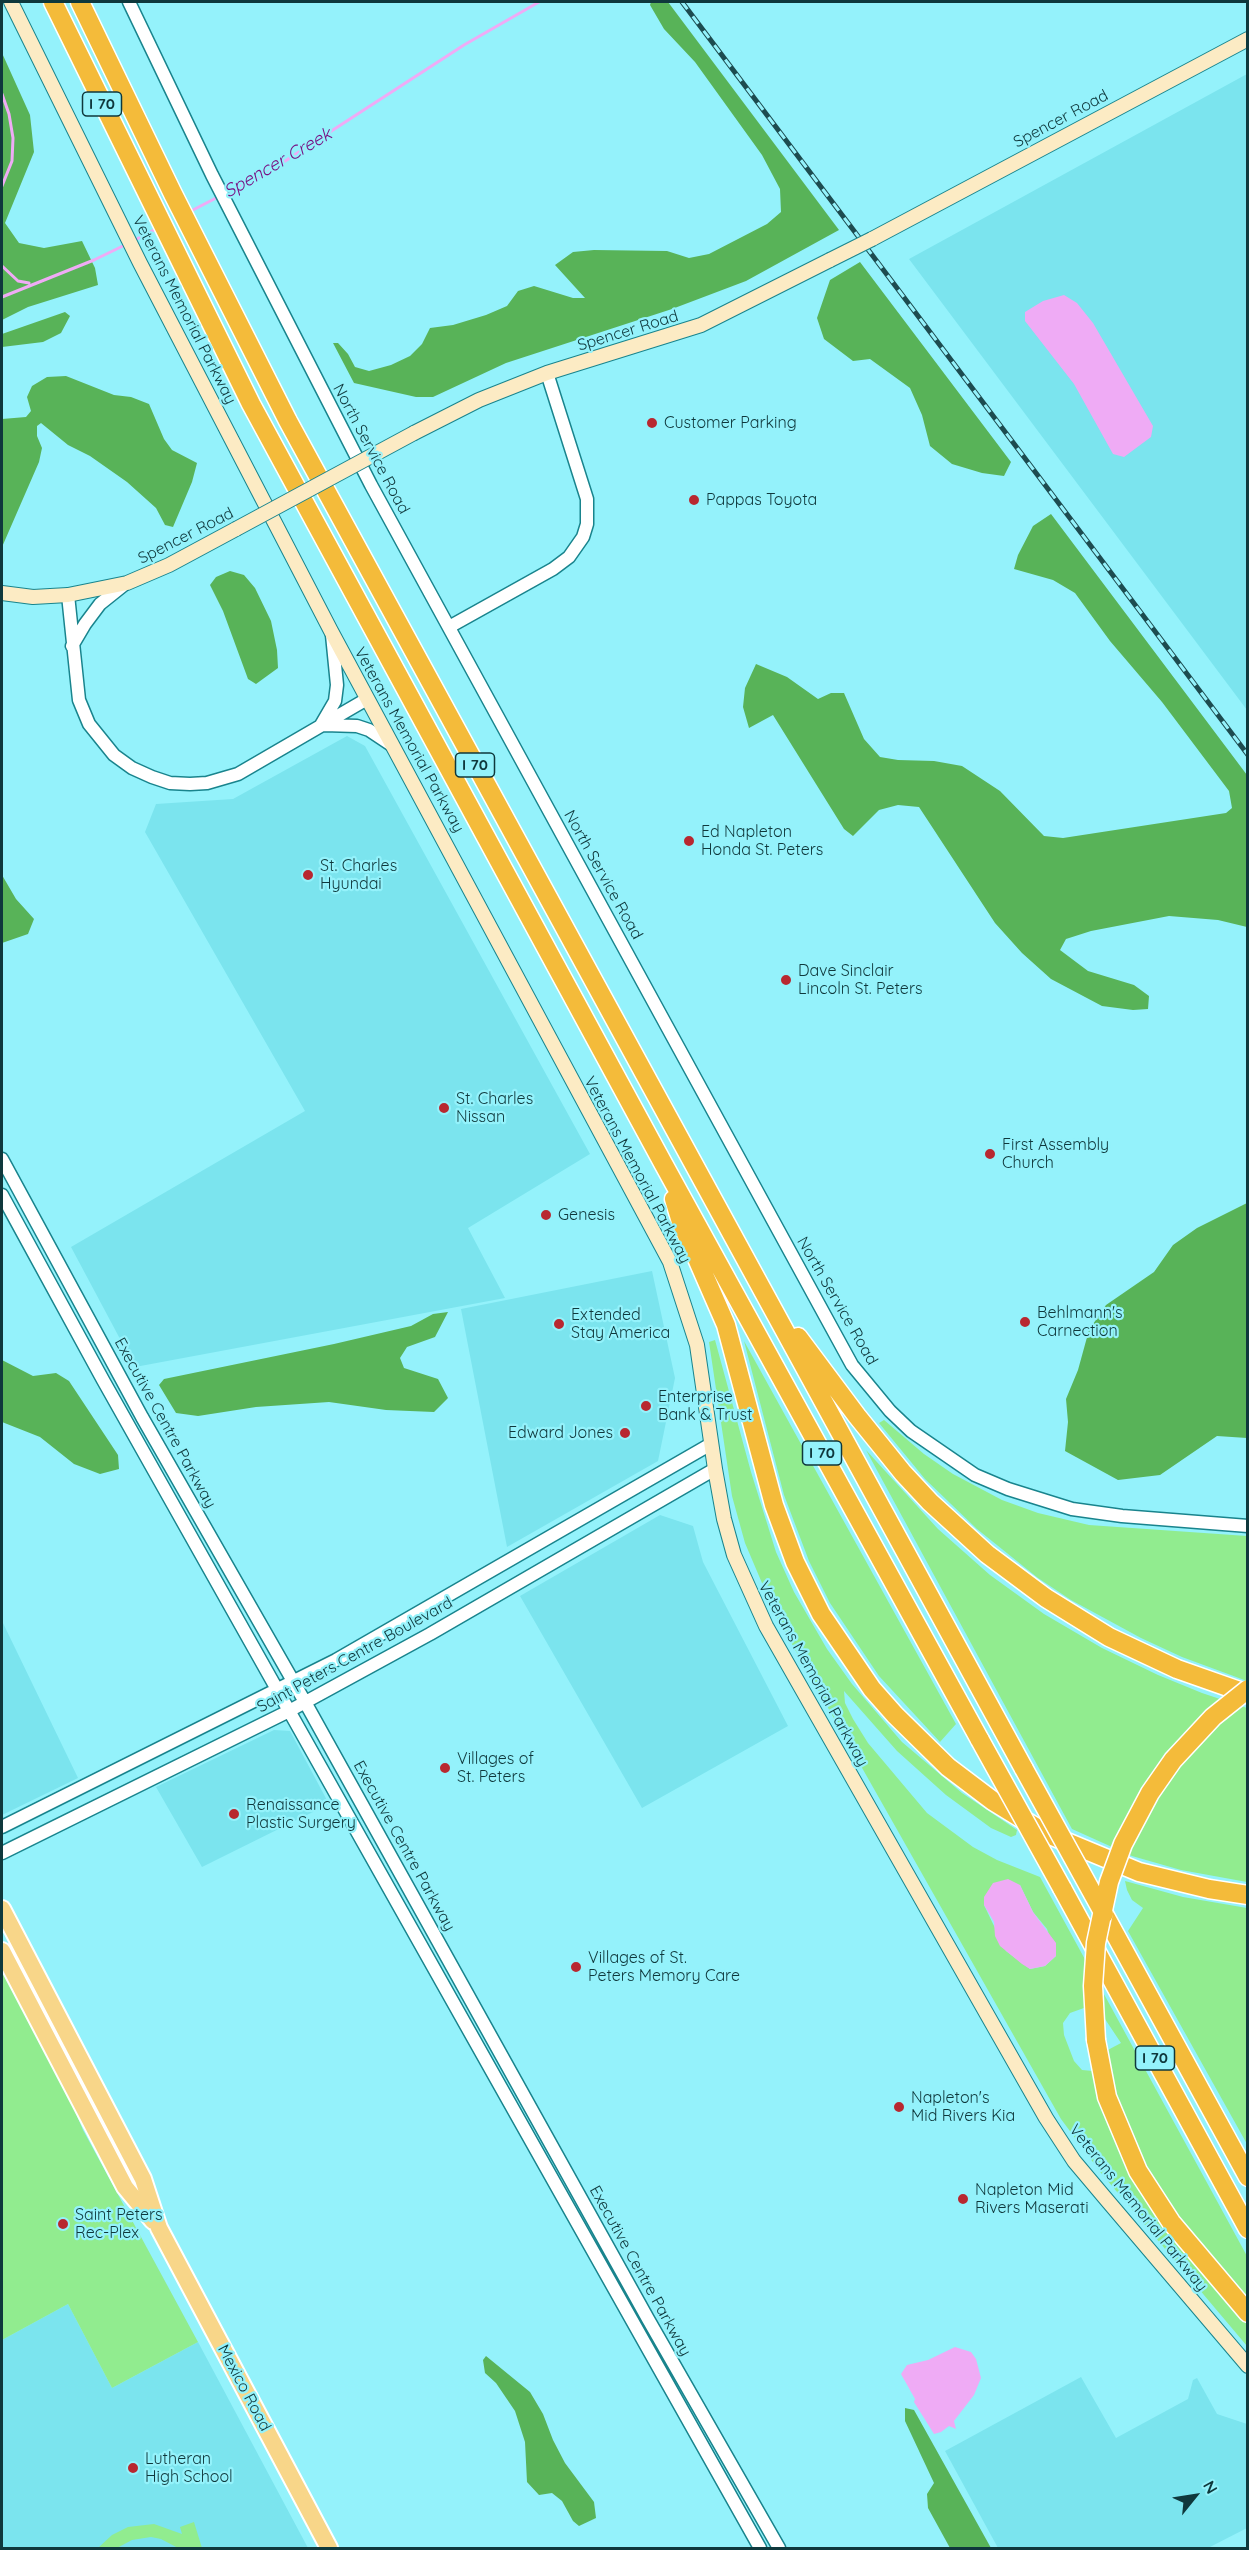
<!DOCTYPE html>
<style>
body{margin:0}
#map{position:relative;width:1249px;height:2550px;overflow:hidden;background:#94f2fb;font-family:Quicksand,sans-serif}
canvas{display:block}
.frame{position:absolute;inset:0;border:3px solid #0f383c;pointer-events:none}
.north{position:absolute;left:1165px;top:2466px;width:60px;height:60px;-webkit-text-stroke:4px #94f2fb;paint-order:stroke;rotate:60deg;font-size:16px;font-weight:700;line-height:24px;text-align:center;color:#0f383c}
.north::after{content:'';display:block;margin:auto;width:21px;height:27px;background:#0f383c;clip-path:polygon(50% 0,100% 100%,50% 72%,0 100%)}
</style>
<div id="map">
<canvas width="1249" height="2550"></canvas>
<div class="frame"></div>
<div class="north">N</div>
</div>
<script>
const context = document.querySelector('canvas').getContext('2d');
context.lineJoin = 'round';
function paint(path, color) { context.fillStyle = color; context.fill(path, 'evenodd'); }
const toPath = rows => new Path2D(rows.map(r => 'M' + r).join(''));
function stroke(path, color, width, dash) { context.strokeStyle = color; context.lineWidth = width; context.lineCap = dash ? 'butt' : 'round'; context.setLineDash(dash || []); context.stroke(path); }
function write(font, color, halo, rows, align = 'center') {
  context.font = font + ' Quicksand,sans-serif'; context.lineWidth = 4.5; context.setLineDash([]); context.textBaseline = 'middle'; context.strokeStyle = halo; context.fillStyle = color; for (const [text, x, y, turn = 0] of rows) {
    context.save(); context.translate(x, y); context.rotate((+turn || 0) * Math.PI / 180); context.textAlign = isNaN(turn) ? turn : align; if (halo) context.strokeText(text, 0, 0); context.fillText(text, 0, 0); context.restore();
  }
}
const built = toPath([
 [1247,74,1247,710,909,259],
 [347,736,365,746,590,1154,468,1228,505,1298,135,1367,71,1247,305,1111,145,832,156,804,233,799],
 [652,1271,675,1378,658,1461,507,1547,461,1309],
 [660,1515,693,1526,703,1562,788,1726,642,1808,520,1596],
 [2,1621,78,1778,2,1815],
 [274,1730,290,1731,329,1804,202,1867,156,1787],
 [68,2304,112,2388,198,2342,308,2548,2,2548,2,2340],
 [1081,2377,1116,2438,1188,2399,1193,2380,1197,2378,1217,2414,1247,2424,1247,2528,1208,2548,998,2548,945,2451]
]);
const green = toPath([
 [715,1340,751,1472,776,1552,794,1592,827,1649,852,1684,902,1742,962,1793,1017,1830,1016,1835,1011,1837,991,1828,946,1795,897,1751,844,1691,845,1703,853,1719,868,1743,927,1813,973,1847,997,1860,1040,1877,1247,2256,1247,2303,1178,2220,1148,2176,1118,2107,1104,2052,1121,2043,1095,2004,1070,2013,1063,2023,1064,2035,1074,2061,1082,2070,1093,2071,1103,2108,1175,2238,1247,2323,1247,2346,1101,2173,1061,2119,776,1616,745,1543,732,1496,709,1342],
 [1020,1885,1033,1912,1047,1929,1056,1956,1045,1966,1030,1969,1006,1951,984,1905],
 [744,1341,956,1724,940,1742,879,1676,830,1603,809,1561,784,1495],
 [884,1420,924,1454,953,1474,1002,1500,1038,1513,1089,1525,1247,1536,1247,1681,1182,1657,1141,1638,1071,1600,1038,1578,977,1529,925,1479,879,1423],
 [866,1450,938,1529,990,1575,1044,1614,1102,1648,1158,1675,1202,1693,1247,1708,1247,1882,1181,1870,1132,1856,1072,1829],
 [1125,1881,1183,1897,1247,1908,1247,2144,1128,1931,1143,1908,1132,1900,1127,1890],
 [2,1967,69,2097,83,2130,198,2342,112,2388,68,2304,2,2340],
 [194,2522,202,2548,178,2548,161,2539,151,2537,132,2540,117,2548,98,2548,112,2535,128,2527,154,2524,182,2534,180,2527]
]);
const forest = toPath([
 [651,2,668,2,839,230,746,281,672,309,506,363,433,397,416,397,354,383,333,343,338,343,348,354,355,367,369,371,391,365,410,356,422,344,430,328,453,325,486,315,507,306,518,291,534,286,573,298,585,298,555,265,573,252,594,250,667,251,689,258,709,254,767,224,781,212,780,189,762,155,695,62,664,29,650,5],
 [2,53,30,115,34,152,5,223,19,243,44,248,82,241,95,268,98,285,28,307,2,320],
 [860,262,1011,462,1004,476,982,473,952,464,930,446,922,415,910,388,870,359,853,361,824,339,817,318,830,280],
 [65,312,70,316,61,333,43,342,2,347,2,334],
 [66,376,114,395,131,397,149,404,164,439,172,450,197,463,192,482,173,527,165,525,156,508,127,482,90,456,68,445,41,423,37,426,37,436,42,448,39,462,2,547,2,419,26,417,31,411,27,397,32,386,47,377],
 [1051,514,1247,775,1247,927,1218,920,1169,916,1091,931,1066,939,1060,950,1088,971,1134,985,1149,996,1148,1009,1133,1010,1102,1006,1051,979,1022,953,995,923,919,807,898,805,879,810,853,836,844,829,773,715,749,728,743,707,745,688,756,664,787,677,818,699,831,693,844,693,864,739,880,757,898,760,934,761,962,766,1000,791,1044,836,1063,838,1226,813,1232,808,1229,791,1162,702,1110,641,1075,593,1053,580,1014,569,1018,555,1033,526],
 [230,571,244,575,255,588,271,621,277,650,278,668,256,684,248,679,223,611,210,585,216,577],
 [2,875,16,899,34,919,28,934,2,943],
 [1247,1203,1247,1438,1217,1436,1160,1475,1118,1480,1065,1451,1068,1422,1066,1399,1078,1370,1089,1330,1106,1305,1154,1272,1173,1245,1197,1228],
 [448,1312,435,1337,407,1347,400,1358,404,1368,438,1379,448,1398,434,1412,386,1410,329,1402,256,1407,198,1416,176,1413,159,1385,164,1379,334,1344,411,1326,433,1314],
 [2,1360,33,1376,56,1373,69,1381,118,1455,119,1469,100,1474,74,1464,40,1437,2,1422],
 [486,2356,530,2392,543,2414,553,2440,565,2463,594,2502,596,2518,579,2526,573,2521,562,2501,552,2493,539,2495,527,2482,525,2442,515,2411,496,2383,485,2373,483,2360],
 [905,2408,914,2410,991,2548,950,2548,928,2508,927,2494,934,2483,905,2421]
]);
const water = toPath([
 [1064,295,1077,303,1093,323,1153,426,1151,437,1124,457,1113,454,1074,384,1025,321,1025,312,1043,301],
 [1008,1879,1020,1885,1033,1912,1056,1943,1056,1956,1045,1966,1030,1969,1022,1964,1000,1946,995,1936,994,1922,984,1905,984,1897,993,1883],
 [955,2347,971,2352,976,2359,981,2378,974,2395,954,2421,956,2429,949,2426,941,2432,934,2434,914,2402,915,2399,901,2374,907,2365,928,2360]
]);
const stream = toPath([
 [2,94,9,114,13,138,12,161,2,186],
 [226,193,262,176,464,45,539,2],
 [189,212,220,196],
 [133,241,156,229],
 [2,266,18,281,29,283],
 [2,297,94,260,127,244]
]);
const tertiary = toPath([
 [129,2,212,175,371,485,852,1365,890,1411,911,1431,975,1475,1008,1489,1072,1509,1122,1516,1248,1526],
 [68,595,79,700,89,724,114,755,132,768,152,777,170,783,190,784,207,783,238,774,367,699],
 [449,627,553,569,569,557,583,537,587,524,587,499,547,373],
 [72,646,85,624,100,604,125,584],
 [321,725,335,701,337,685,332,635],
 [324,725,357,726,369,730,393,746],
 [2,1159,142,1417,305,1702,648,2319,779,2548],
 [2,1195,103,1380,760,2548],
 [2,1827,336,1660,711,1444],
 [2,1853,289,1711,430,1634,715,1469]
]);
const secondary = toPath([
 [11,2,140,263,331,631,670,1262,697,1345,715,1469,724,1519,734,1555,766,1626,1046,2118,1074,2161,1106,2199,1248,2366],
 [872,239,1248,39],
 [414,433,479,400,547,373,701,325,830,260],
 [2,593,33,597,68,595,127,583,169,565,236,529]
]);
const primary = toPath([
 [2,1909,143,2179,159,2228,329,2548],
 [2,1951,125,2187,153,2221]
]);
const motorway = toPath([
 [53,2,251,404,664,1165,980,1740],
 [80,2,173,194,288,421,1024,1769],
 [674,1199,681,1222,726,1325,774,1505,795,1562,821,1614,872,1689,895,1715,948,1767,993,1801,1045,1833,1139,1872,1209,1889,1248,1895],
 [798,1337,857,1416,903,1473,930,1502,987,1554,1046,1598,1109,1637,1177,1669,1248,1694],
 [1062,1888,1248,2229],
 [1104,1914,1248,2177],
 [1096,2040,1107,2097,1138,2171,1171,2222,1248,2313]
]);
const rail = toPath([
 [682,2,1248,755]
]);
const secondaryBridge = toPath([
 [830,260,872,239],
 [236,529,414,433]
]);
const motorwayBridge = toPath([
 [980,1740,1062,1888],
 [1024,1769,1104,1914],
 [1096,2040,1093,1986,1096,1943,1109,1882,1123,1844,1150,1793,1173,1760,1213,1717,1248,1689]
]);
const markers = [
 [652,423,6,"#b82830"],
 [694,500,6,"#b82830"],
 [689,841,6,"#b82830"],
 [308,875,6,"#b82830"],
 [786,980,6,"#b82830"],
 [444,1108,6,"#b82830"],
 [990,1154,6,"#b82830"],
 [546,1215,6,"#b82830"],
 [1025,1322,6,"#b82830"],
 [559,1324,6,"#b82830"],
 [646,1406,6,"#b82830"],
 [625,1433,6,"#b82830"],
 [445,1768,6,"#b82830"],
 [234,1814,6,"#b82830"],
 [576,1967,6,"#b82830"],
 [899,2107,6,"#b82830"],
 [963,2199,6,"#b82830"],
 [63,2224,6,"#b82830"],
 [133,2468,6,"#b82830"]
];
const shields = [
 [102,104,39],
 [475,765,39],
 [822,1453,39],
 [1155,2058,39]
];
const shieldNames = [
 ["I 70",102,104],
 ["I 70",475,765],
 ["I 70",822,1453],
 ["I 70",1155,2058]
];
const streetNames = [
 ["Spencer Road",1061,119,-28],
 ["Veterans Memorial Parkway",184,310,63],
 ["Spencer Road",628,331,-17],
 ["North Service Road",371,449,62],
 ["Spencer Road",186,536,-27],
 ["Veterans Memorial Parkway",409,740,61],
 ["North Service Road",603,875,61],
 ["Veterans Memorial Parkway",637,1170,62],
 ["North Service Road",837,1301,60],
 ["Executive Centre Parkway",165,1423,61],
 ["Saint Peters Centre Boulevard",355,1655,-29],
 ["Veterans Memorial Parkway",813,1674,61],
 ["Executive Centre Parkway",404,1846,61],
 ["Veterans Memorial Parkway",1138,2208,51],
 ["Executive Centre Parkway",640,2271,61],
 ["Mexico Road",244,2388,62]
];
const poiNames = [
 ["Customer Parking",664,423],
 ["Pappas Toyota",706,500],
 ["Ed Napleton",701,832],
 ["Honda St. Peters",701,850],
 ["St. Charles",320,866],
 ["Hyundai",320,884],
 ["Dave Sinclair",798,971],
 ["Lincoln St. Peters",798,989],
 ["St. Charles",456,1099],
 ["Nissan",456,1117],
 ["First Assembly",1002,1145],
 ["Church",1002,1163],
 ["Genesis",558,1215],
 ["Behlmann's",1037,1313],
 ["Carnection",1037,1331],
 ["Extended",571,1315],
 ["Stay America",571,1333],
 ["Enterprise",658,1397],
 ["Bank & Trust",658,1415],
 ["Edward Jones",613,1433,"right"],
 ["Villages of",457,1759],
 ["St. Peters",457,1777],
 ["Renaissance",246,1805],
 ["Plastic Surgery",246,1823],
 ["Villages of St.",588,1958],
 ["Peters Memory Care",588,1976],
 ["Napleton's",911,2098],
 ["Mid Rivers Kia",911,2116],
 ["Napleton Mid",975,2190],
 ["Rivers Maserati",975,2208],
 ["Saint Peters",75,2215],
 ["Rec-Plex",75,2233],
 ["Lutheran",145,2459],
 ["High School",145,2477]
];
const waterNames = [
 ["Spencer Creek",278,163,-30]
];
paint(built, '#7be4ee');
paint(green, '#91ec8f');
paint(forest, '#58b358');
paint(water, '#efabf5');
stroke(stream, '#efabf5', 3);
stroke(tertiary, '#19848d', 15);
stroke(secondary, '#19848d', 16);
stroke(primary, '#fff', 20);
stroke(motorway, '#fff', 21);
stroke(tertiary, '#fff', 12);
stroke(secondary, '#fcebc4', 14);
stroke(primary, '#f8d689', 16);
stroke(motorway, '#f4bb3a', 18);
stroke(rail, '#1d4c50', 5);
stroke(rail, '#94f2fb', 3, [9]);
stroke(secondaryBridge, '#19848d', 16, []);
stroke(motorwayBridge, '#fff', 21, []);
stroke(secondaryBridge, '#fcebc4', 14);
stroke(motorwayBridge, '#f4bb3a', 18);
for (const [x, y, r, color] of markers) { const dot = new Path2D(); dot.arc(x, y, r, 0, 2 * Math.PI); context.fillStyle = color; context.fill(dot); stroke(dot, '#94f2fb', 2); }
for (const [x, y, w] of shields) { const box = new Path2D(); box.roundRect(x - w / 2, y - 12, w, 24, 4.5); context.fillStyle = '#94f2fb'; context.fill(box); stroke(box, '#0f383c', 1.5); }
write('bold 15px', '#0f383c', null, shieldNames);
write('16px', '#0f383c', '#94f2fb', streetNames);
write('16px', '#0f383c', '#94f2fb', poiNames, 'left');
write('italic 18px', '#780f83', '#94f2fb', waterNames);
</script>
